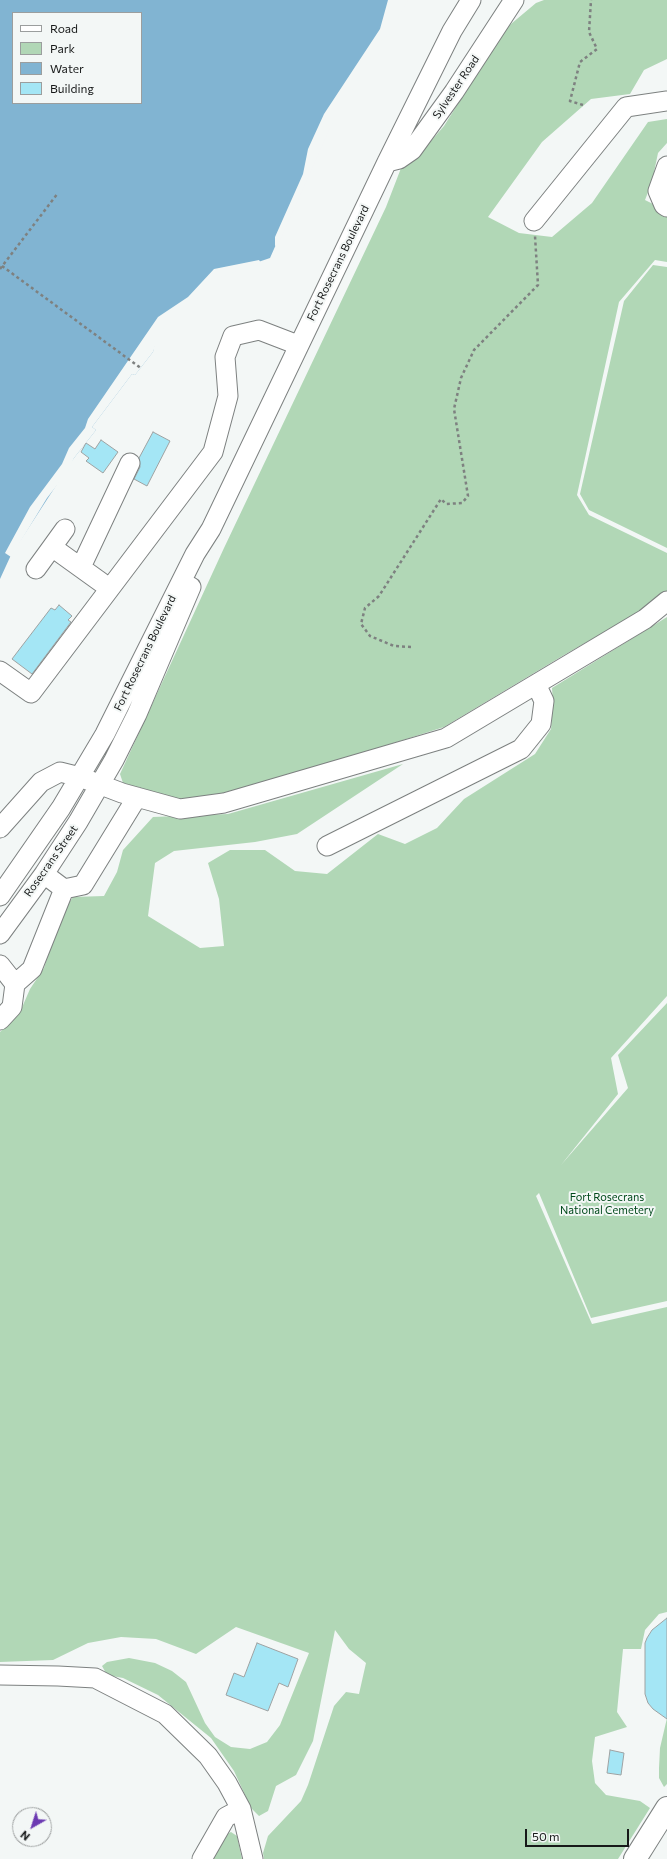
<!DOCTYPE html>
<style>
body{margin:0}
#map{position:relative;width:667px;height:1859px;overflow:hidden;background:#f3f7f6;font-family:Commissioner,sans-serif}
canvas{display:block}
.legend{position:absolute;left:12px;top:12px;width:130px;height:92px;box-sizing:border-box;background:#f3f7f6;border:1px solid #9b9e9e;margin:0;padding:5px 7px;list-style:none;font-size:12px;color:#171919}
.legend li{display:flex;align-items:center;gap:8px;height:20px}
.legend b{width:20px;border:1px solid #9b9e9e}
.north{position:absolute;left:12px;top:1807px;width:40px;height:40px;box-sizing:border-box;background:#f3f7f6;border:1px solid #9b9e9e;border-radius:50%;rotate:219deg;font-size:11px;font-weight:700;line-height:16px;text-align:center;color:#171919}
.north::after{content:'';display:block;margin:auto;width:14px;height:18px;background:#6c3ab2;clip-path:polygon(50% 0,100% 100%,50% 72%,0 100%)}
.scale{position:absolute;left:525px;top:1829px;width:104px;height:18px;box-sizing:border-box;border:2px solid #171919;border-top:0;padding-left:5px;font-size:12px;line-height:14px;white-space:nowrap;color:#171919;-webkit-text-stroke:3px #f3f7f6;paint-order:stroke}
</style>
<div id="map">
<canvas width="667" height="1859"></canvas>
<ul class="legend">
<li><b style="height:5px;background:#fff"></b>Road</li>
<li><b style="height:11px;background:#b1d7b6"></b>Park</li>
<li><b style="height:11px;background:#81b4d2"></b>Water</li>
<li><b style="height:11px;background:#a4e6f5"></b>Building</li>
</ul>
<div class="north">N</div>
<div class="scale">50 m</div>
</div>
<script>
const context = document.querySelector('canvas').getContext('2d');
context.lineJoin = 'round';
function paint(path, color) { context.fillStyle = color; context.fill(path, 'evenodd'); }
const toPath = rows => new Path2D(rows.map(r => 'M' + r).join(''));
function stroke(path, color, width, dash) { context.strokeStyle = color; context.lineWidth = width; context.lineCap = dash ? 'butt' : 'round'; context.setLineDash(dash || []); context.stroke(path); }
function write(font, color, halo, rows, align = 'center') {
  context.font = font + ' Commissioner,sans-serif'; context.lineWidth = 4; context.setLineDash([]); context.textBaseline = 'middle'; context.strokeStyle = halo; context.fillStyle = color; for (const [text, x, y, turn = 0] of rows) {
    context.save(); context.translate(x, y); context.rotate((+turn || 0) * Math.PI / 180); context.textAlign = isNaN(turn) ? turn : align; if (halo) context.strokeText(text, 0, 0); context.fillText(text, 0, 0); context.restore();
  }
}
const green = toPath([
 [544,0,667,0,667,59,644,70,630,94,591,99,542,142,488,217,519,233,552,237,592,203,648,122,667,119,667,143,658,153,652,182,645,200,667,211,667,262,655,260,619,302,577,495,589,515,667,553,667,591,629,618,564,655,444,727,243,791,201,799,174,798,146,791,123,783,120,774,224,548,386,207,403,163,418,156,444,126,505,29,536,3],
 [653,265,667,267,667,548,589,510,580,494,624,301],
 [667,617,667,996,611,1058,618,1094,561,1165,628,1088,618,1055,667,1003,667,1301,591,1318,539,1193,536,1196,592,1324,667,1307,667,1612,659,1614,645,1630,641,1649,623,1649,617,1712,627,1727,595,1737,592,1761,595,1783,606,1795,640,1801,650,1808,618,1859,264,1859,263,1853,268,1836,301,1801,308,1785,334,1706,346,1692,359,1694,366,1663,349,1649,335,1630,313,1741,296,1775,276,1786,268,1811,259,1816,251,1808,234,1771,211,1738,158,1695,123,1678,107,1675,102,1666,107,1662,129,1658,155,1663,172,1671,186,1682,205,1723,215,1737,231,1747,250,1749,267,1742,280,1725,309,1653,236,1627,196,1654,156,1639,121,1637,88,1643,53,1660,0,1662,0,1032,20,1012,30,989,44,968,62,913,73,897,104,896,117,872,123,850,153,817,228,814,403,764,297,834,255,842,174,851,155,863,148,916,200,948,224,946,219,899,208,863,230,850,265,850,295,871,327,874,378,834,405,844,437,828,464,799,535,754,551,729,553,703,552,688],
 [667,1718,667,1784,664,1787,659,1778,659,1768,660,1748],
 [231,1832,237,1836,242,1859,210,1859,227,1834]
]);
const water = toPath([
 [0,0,406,0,378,40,328,127,270,258,217,276,158,329,153,352,135,375,132,374,92,427,96,430,74,458,11,555,0,579],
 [13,13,141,13,141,103,13,103]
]);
const pier = toPath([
 [388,0,408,0,399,15,394,31,380,42,330,128,278,245,275,246,275,237,303,174,308,149,324,114,380,29],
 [259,260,261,263,218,278,183,312,160,331,153,352,135,375,132,374,92,427,96,430,74,458,68,471,47,498,11,557,5,553,30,507,62,464,69,448,85,428,88,419,158,317,188,297,214,269]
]);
const building = toPath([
 [153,432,170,441,147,486,134,479,140,467,139,458,153,432],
 [101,440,118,452,103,473,86,461,89,458,81,452,86,443,95,449,101,440],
 [59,605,72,616,68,620,71,622,32,674,12,659,51,608,55,610,59,605],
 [667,1618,667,1719,653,1709,648,1703,645,1694,645,1643,647,1638,652,1630,667,1618],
 [257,1643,298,1659,288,1687,279,1683,268,1711,226,1695,234,1673,244,1677,257,1643],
 [610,1750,624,1753,621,1775,607,1773,610,1750]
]);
const path = toPath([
 [583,105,570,101,580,62,597,49,589,32,591,0],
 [2,266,142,369],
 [0,269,58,193],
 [411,647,394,646,370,636,361,624,365,608,379,596,441,499,446,504,462,503,468,496,454,409,461,378,474,350,538,285,535,236]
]);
const minor = toPath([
 [387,162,399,159,412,150,454,92,514,0],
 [667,166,658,191,664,205,667,207],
 [534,221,626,107,667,101],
 [52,547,65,529],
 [81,567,130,463],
 [36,569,52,547,109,588],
 [0,671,31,693,213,452,228,396,225,357,233,336,259,330,298,345],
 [0,828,41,782,60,772,80,777,122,793,180,809,224,803,446,738,645,619,667,601],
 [327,846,521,749,541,724,544,701,536,684],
 [64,889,83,885,137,797],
 [0,896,61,808,105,734,195,554,211,529,387,162,452,31,471,0],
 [0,934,44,874,78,822,114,760,137,714,191,587],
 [0,965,15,984,12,1007,0,1020],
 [15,984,32,969,64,889,44,874],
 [0,1675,58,1676,95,1678,165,1714,208,1756,227,1783,241,1809,253,1859],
 [202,1859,226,1817,241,1809]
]);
const major = toPath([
 [635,1859,667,1808]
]);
const streetNames = [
 ["Sylvester Road",456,87,-56],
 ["Fort Rosecrans Boulevard",338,263,-64],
 ["Fort Rosecrans Boulevard",145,653,-64],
 ["Rosecrans Street",51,861,-55]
];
const parkNames = [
 ["Fort Rosecrans",607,1197],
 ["National Cemetery",607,1210]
];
paint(green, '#b1d7b6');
paint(water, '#81b4d2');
paint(pier, '#f3f7f6');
paint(building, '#a4e6f5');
stroke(building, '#9ea2a2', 1);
stroke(minor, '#7d8180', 21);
stroke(major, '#7d8180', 24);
stroke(path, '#7e8180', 2.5, [3, 3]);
stroke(minor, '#fff', 19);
stroke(major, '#fff', 22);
write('11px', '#171919', '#f3f7f6', streetNames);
write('11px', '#01491b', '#f3f7f6', parkNames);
</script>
